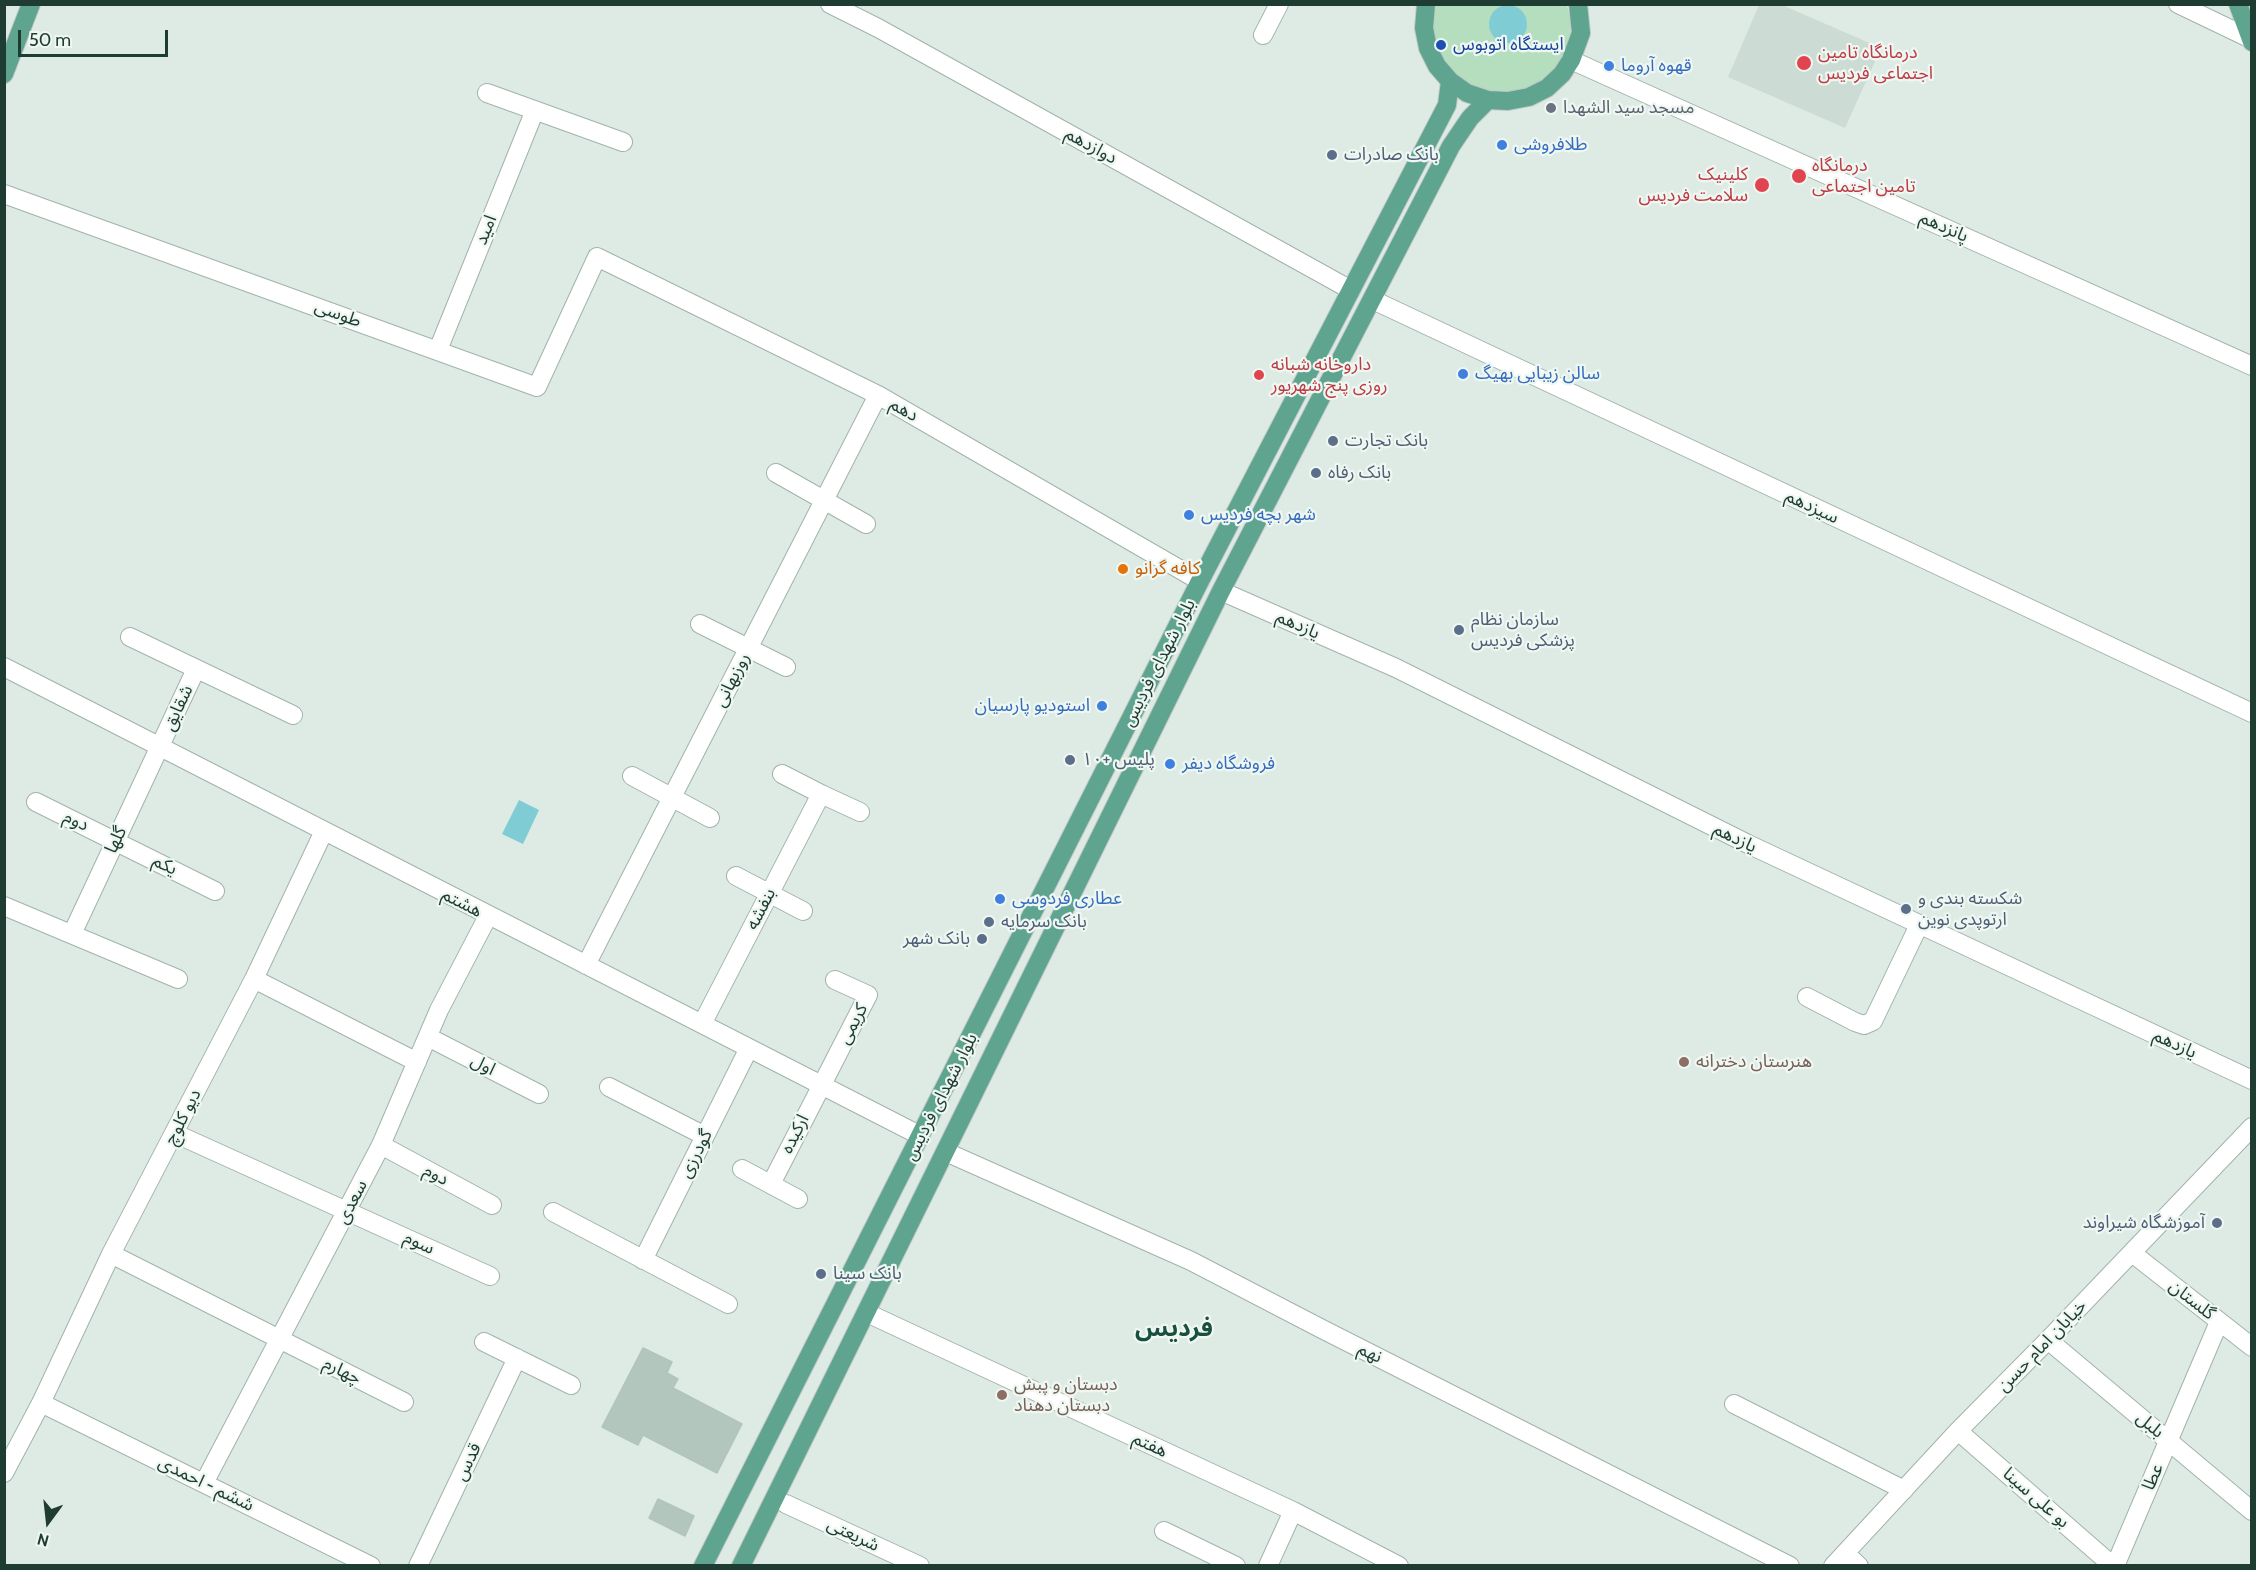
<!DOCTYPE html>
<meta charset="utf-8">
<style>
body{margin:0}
#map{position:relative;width:2256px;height:1570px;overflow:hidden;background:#deebe4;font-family:Cabin,sans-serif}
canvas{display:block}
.frame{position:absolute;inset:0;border:6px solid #1e3c32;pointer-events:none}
.north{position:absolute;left:18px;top:1492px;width:60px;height:60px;-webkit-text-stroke:4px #eef7f2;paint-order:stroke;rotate:195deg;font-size:16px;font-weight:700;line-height:24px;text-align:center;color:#1e3c32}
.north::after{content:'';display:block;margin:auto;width:21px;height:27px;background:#1e3c32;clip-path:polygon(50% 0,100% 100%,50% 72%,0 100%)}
.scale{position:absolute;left:18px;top:30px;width:150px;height:27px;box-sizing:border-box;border:3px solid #1e3c32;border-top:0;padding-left:8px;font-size:18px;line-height:21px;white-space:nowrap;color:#1e3c32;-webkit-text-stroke:4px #eef7f2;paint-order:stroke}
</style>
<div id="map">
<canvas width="2256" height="1570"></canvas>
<div class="frame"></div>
<div class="north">N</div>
<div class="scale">50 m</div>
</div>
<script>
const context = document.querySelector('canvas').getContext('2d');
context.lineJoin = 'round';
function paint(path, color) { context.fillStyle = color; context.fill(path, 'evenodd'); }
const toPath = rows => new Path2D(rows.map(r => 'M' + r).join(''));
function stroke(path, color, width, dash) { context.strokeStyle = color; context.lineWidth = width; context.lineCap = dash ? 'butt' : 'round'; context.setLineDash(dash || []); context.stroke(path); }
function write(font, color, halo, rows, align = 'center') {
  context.font = font + ' Cabin,"Noto Sans Arabic",sans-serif'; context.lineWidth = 4.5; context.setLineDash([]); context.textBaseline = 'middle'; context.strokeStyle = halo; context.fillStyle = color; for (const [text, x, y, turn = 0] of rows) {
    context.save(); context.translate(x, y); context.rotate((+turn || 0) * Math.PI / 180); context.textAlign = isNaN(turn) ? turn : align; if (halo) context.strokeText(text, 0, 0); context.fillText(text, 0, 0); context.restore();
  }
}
const built = toPath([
 [1759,5,1782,5,1881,48,1845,128,1728,77]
]);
const green = toPath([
 [1436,4,1567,5,1571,23,1570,40,1564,57,1546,80,1519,94,1475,90,1448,71,1434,41,1432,25]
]);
const water = toPath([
 '1489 24a19 19 0 1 1 38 0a19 19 0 1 1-38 0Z',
 [519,800,539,810,523,844,502,834]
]);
const building = toPath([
 [643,1348,672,1362,667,1373,678,1379,673,1388,742,1424,717,1473,643,1435,638,1445,602,1427,643,1348],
 [658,1499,694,1516,685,1536,649,1518,658,1499]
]);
const minor = toPath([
 [830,4,878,28,1351,290],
 [2178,4,2251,39],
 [1263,35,1279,4],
 [1571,60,2252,366],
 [487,93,623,142],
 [4,194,537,387,597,257,878,395,1200,581],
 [1373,300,2252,713],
 [438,350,535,110],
 [776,473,866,524],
 [1221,591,1396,668,1750,845,2252,1080],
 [700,624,786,667],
 [130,637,293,715],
 [4,667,921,1136],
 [782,774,821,794,860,812],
 [632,776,710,818],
 [36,802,215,891],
 [736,876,803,911],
 [4,906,178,979],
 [72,934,196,669],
 [586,965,878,395],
 [254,979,417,1062],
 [1807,997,1855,1022,1864,1025,1873,1021,1919,925],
 [702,1024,821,794],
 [428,1037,539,1094],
 [609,1087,705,1136],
 [174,1133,490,1276],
 [381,1145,492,1205],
 [946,1152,1191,1261,1322,1329,1790,1566],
 [742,1169,798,1199],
 [771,1184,868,995,835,980],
 [553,1212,728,1304],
 [2132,1253,2252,1347],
 [111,1254,404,1402],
 [643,1260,749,1048],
 [867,1313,1293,1511,1399,1566],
 [2048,1340,2252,1511],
 [484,1342,571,1385],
 [41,1403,371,1566],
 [1734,1404,1904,1490],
 [1958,1431,2113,1566],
 [4,1473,41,1403,111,1254,254,979,324,831],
 [204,1483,381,1145,439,1010,488,916],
 [786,1504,920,1566],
 [1164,1531,1236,1566],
 [1845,1553,1859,1566],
 [418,1566,517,1358],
 [1268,1566,1293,1511],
 [1833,1566,1958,1431,2048,1340,2252,1127],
 [2115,1566,2219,1322]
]);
const major = toPath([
 [1426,4,1424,28,1428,48,1437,66,1450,81,1467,93,1488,100,1508,101,1529,97,1547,88,1562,74,1571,60,1581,33,1578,4],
 [2238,4,2252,42],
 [4,74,31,4],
 [703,1566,1200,581,1447,105,1450,81],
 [741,1566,1221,591,1451,146,1470,118,1488,100]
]);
const markers = [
 [1441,45,6,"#1a4fb4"],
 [1804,63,8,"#e0444e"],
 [1609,66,6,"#3f7fe0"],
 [1551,108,6,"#6b7280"],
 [1502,145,6,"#3f7fe0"],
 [1332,155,6,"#5c6f8a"],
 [1799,176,8,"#e0444e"],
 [1762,185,8,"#e0444e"],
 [1463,374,6,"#3f7fe0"],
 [1259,375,6,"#e0444e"],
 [1333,441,6,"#5c6f8a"],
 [1316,473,6,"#5c6f8a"],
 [1189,515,6,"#3f7fe0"],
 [1123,569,6,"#e8710a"],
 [1459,630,6,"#5c6f8a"],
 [1102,706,6,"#3f7fe0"],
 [1070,760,6,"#5c6f8a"],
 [1170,764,6,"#3f7fe0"],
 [1000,899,6,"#3f7fe0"],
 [1906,909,6,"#5c6f8a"],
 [989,922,6,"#5c6f8a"],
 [982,939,6,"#5c6f8a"],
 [1684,1062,6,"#8d6e63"],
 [2217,1223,6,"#5c6f8a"],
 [821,1274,6,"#5c6f8a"],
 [1002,1395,6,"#8d6e63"]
];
const transitNames = [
 ["ایستگاه اتوبوس",1453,45]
];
const healthNames = [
 ["درمانگاه تامین",1818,53],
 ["اجتماعی فردیس",1818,74],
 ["درمانگاه",1812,166],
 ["تامین اجتماعى",1812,187],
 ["کلینیک",1748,175,"right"],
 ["سلامت فردیس",1748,196,"right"],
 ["داروخانه شبانه",1271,365],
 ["روزی پنج شهریور",1271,386]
];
const shopNames = [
 ["قهوه آروما",1621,66],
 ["طلافروشی",1514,145],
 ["سالن زیبایی بهیگ",1475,374],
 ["شهر بچه فردیس",1201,515],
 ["استودیو پارسیان",1090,706,"right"],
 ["فروشگاه دیفر",1182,764],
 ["عطاری فردوسی",1012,899]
];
const worshipNames = [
 ["مسجد سید الشهدا",1563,108]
];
const streetNames = [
 ["دوازدهم",1091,146,29],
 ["پانزدهم",1944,227,24],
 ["امید",486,230,-68],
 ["طوسی",338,314,20],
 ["دهم",904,410,30],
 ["سیزدهم",1812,507,25],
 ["یازدهم",1298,625,24],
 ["بلوار شهدای فردیس",1159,663,-63],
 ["روزبهانی",732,680,-63],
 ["شقایق",178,708,-65],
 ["دوم",76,821,25],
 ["یازدهم",1735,838,26],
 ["گلها",116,840,-65],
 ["یکم",165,865,27],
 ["هشتم",462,903,27],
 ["بنفشه",761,909,-63],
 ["کریمی",853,1024,-62],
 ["یازدهم",2175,1044,25],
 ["اول",483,1065,27],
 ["بلوار شهدای فردیس",941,1097,-63],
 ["دیو کلوچ",183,1117,-63],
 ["ارکیده",795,1134,-63],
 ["گودرزی",696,1154,-63],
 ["دوم",436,1175,28],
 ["سعدی",352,1202,-63],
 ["سوم",419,1243,25],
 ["گلستان",2192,1300,38],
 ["خیابان امام حسن",2042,1346,-46],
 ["نهم",1370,1353,26],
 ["چهارم",342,1371,26],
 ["بلبل",2150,1425,40],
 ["هفتم",1150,1445,25],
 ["قدس",468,1462,-64],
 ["عطا",2153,1477,-67],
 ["ششم - احمدی",206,1484,26],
 ["بو علی سینا",2036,1498,41],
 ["شریعتی",853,1535,25]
];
const serviceNames = [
 ["بانک صادرات",1344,155],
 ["بانک تجارت",1345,441],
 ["بانک رفاه",1328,473],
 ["سازمان نظام",1471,620],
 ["پزشکی فردیس",1471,641],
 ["پلیس +۱۰",1082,760],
 ["شکسته بندی و",1918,899],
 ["ارتوپدی نوین",1918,920],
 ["بانک سرمایه",1001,922],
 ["بانک شهر",970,939,"right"],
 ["آموزشگاه شیراوند",2205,1223,"right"],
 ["بانک سینا",833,1274]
];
const foodNames = [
 ["کافه گرانو",1135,569]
];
const educationNames = [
 ["هنرستان دخترانه",1696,1062],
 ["دبستان و پبش",1014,1385],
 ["دبستان دهناد",1014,1406]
];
const districtNames = [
 ["فردیس",1174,1329]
];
paint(built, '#ccdbd3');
paint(green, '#b4debe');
paint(water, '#80ccd5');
paint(building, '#b3c6bd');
stroke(building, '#b0c5bb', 1.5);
stroke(minor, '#a1b3ab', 20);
stroke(major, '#c0c8c6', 20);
stroke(minor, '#fff', 18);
stroke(major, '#5ea48f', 18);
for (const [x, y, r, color] of markers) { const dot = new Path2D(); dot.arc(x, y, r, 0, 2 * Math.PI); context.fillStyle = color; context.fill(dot); stroke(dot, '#eef7f2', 2); }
write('18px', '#164399', '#eef7f2', transitNames, 'left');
write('18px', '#be3a42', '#eef7f2', healthNames, 'left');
write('18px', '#366cbe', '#eef7f2', shopNames, 'left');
write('18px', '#5b616d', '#eef7f2', worshipNames, 'left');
write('18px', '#1e3c32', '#eef7f2', streetNames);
write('18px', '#4e5e75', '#eef7f2', serviceNames, 'left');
write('18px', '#c56008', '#eef7f2', foodNames, 'left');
write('18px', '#785e54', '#eef7f2', educationNames, 'left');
write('bold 24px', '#194f3f', '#eef7f2', districtNames);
</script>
